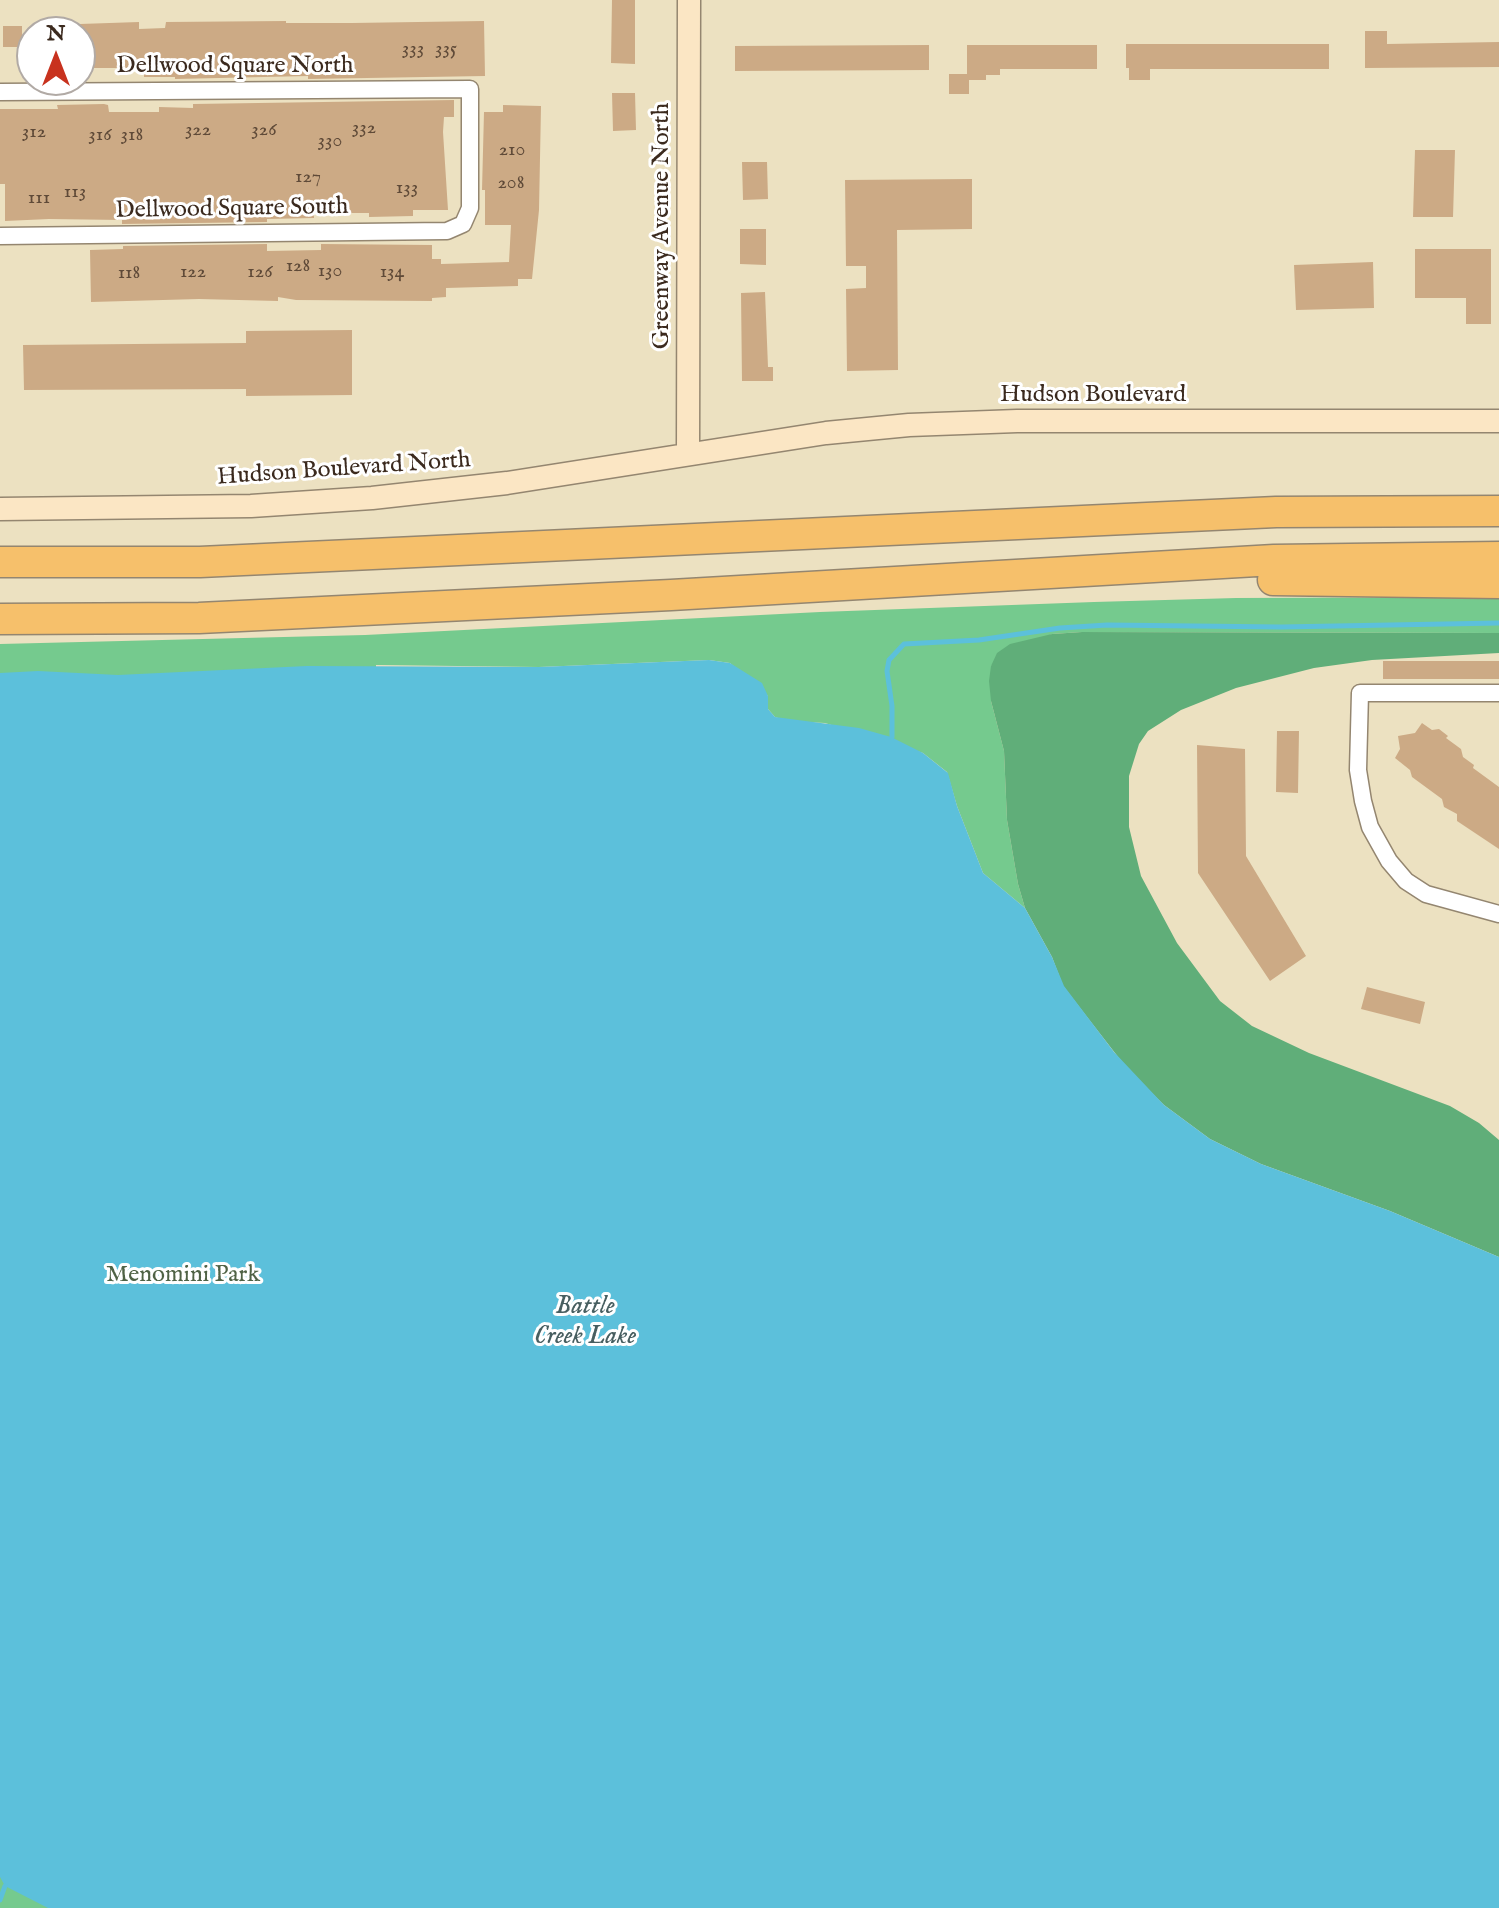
<!DOCTYPE html>
<style>
body{margin:0}
#map{position:relative;width:1499px;height:1908px;overflow:hidden;background:#ece1c1;font-family:"IM FELL English",serif}
canvas{display:block}
.north{position:absolute;left:16px;top:16px;width:80px;height:80px;box-sizing:border-box;background:#fff;border:2px solid #b1aaa5;border-radius:50%;rotate:0deg;font-size:22px;font-weight:700;line-height:32px;text-align:center;color:#3b2a1e}
.north::after{content:'';display:block;margin:auto;width:28px;height:36px;background:#c8321e;clip-path:polygon(50% 0,100% 100%,50% 72%,0 100%)}
</style>
<div id="map">
<canvas width="1499" height="1908"></canvas>
<div class="north">N</div>
</div>
<script>
const context = document.querySelector('canvas').getContext('2d');
context.lineJoin = 'round';
function paint(path, color) { context.fillStyle = color; context.fill(path, 'evenodd'); }
const toPath = rows => new Path2D(rows.map(r => 'M' + r).join(''));
function stroke(path, color, width, dash) { context.strokeStyle = color; context.lineWidth = width; context.lineCap = dash ? 'butt' : 'round'; context.setLineDash(dash || []); context.stroke(path); }
function write(font, color, halo, rows, align = 'center') {
  context.font = font + ' "IM FELL English",serif'; context.lineWidth = 6; context.setLineDash([]); context.textBaseline = 'middle'; context.strokeStyle = halo; context.fillStyle = color; for (const [text, x, y, turn = 0] of rows) {
    context.save(); context.translate(x, y); context.rotate((+turn || 0) * Math.PI / 180); context.textAlign = isNaN(turn) ? turn : align; if (halo) context.strokeText(text, 0, 0); context.fillText(text, 0, 0); context.restore();
  }
}
const green = toPath([
 [1499,597,1499,633,1082,632,1052,634,991,666,991,701,1004,751,1007,820,1018,884,1025,908,983,873,957,806,947,772,923,753,825,723,788,721,775,717,768,709,768,696,730,663,709,660,539,667,376,665,366,1908,0,1908,0,644,365,635,820,612,1094,602,1236,598]
]);
const forest = toPath([
 [1082,632,1499,633,1499,653,1372,660,1314,668,1236,688,1181,710,1148,731,1139,744,1129,776,1129,827,1141,876,1177,943,1220,1001,1252,1026,1309,1053,1450,1106,1479,1123,1499,1140,1499,1257,1390,1211,1261,1164,1210,1139,1164,1105,1129,1071,1063,986,1052,957,1025,908,1018,884,1007,820,1004,751,991,701,989,681,991,666,997,653,1010,644,1052,634]
]);
const water = toPath([
 [709,660,730,663,762,683,768,696,768,709,775,717,859,728,891,737,923,753,948,773,957,806,983,873,1025,908,1052,957,1064,986,1114,1052,1164,1105,1210,1139,1261,1164,1390,1211,1499,1257,1499,1908,48,1908,5,1886,0,1877,0,673,38,671,118,675,307,666,539,667]
]);
const stream = toPath([
 [892,737,892,706,887,671,889,660,904,644,979,640,1060,628,1107,625,1281,627,1499,623],
 [0,1900,5,1886]
]);
const building = toPath([
 [612,0,635,0,635,64,611,63],
 [286,21,286,23,352,23,484,21,485,76,308,79,308,76,175,79,175,77,144,77,144,68,80,68,80,24,139,22,139,29,165,28,166,22],
 [3,26,22,26,22,47,3,47],
 [1365,31,1387,31,1387,44,1499,42,1499,67,1365,68],
 [1126,44,1329,44,1329,69,1150,69,1150,80,1129,80,1129,68,1126,68],
 [929,45,929,70,735,71,735,46],
 [967,45,1097,45,1097,69,1000,69,1000,75,986,75,986,80,969,80,969,94,949,94,949,74,967,74],
 [612,93,635,93,636,130,613,131],
 [454,100,454,117,444,117,443,132,448,210,413,210,413,216,369,217,369,213,314,213,314,218,267,219,267,222,122,224,122,220,49,219,5,221,5,184,0,184,0,109,58,109,57,105,104,104,108,105,109,112,159,112,159,107,193,108,193,104],
 [503,105,541,106,539,210,532,279,518,279,518,286,446,288,446,297,432,298,432,301,296,300,278,297,278,301,199,299,91,302,90,250,123,249,123,246,267,244,267,251,321,250,321,244,432,245,432,259,441,259,441,264,509,262,511,225,485,225,485,190,482,190,484,112,503,112],
 [1415,150,1455,150,1453,217,1413,217],
 [742,162,767,162,768,199,743,200],
 [972,179,972,229,897,230,898,370,847,371,846,289,866,288,866,266,846,266,845,180],
 [740,229,766,229,766,265,740,264],
 [1415,249,1491,249,1491,324,1466,324,1466,298,1415,298],
 [1373,262,1374,308,1296,310,1294,265],
 [765,292,768,367,773,367,773,381,742,381,741,293],
 [352,330,352,395,246,396,246,389,24,390,23,345,246,343,246,331],
 [1383,661,1499,661,1499,679,1383,679],
 [1422,723,1432,730,1439,729,1448,736,1446,738,1461,749,1463,757,1474,765,1473,768,1499,787,1499,849,1457,821,1457,814,1444,807,1442,799,1412,777,1410,770,1395,758,1400,749,1398,736,1415,733],
 [1277,731,1299,731,1298,793,1276,792],
 [1197,745,1245,749,1246,856,1306,956,1270,981,1198,873],
 [1367,987,1425,1002,1420,1024,1361,1009]
]);
const street = toPath([
 [0,92,470,89,470,208,463,224,447,231,0,236],
 [1499,693,1360,693,1358,770,1363,801,1370,827,1389,861,1406,881,1426,894,1499,914]
]);
const secondary = toPath([
 [688,453,689,0],
 [0,509,251,506,372,498,507,483,826,433,909,425,1017,421,1499,421]
]);
const highway = toPath([
 [0,562,200,562,1276,512,1499,511],
 [1273,580,1499,583],
 [0,619,199,618,671,595,1274,560,1499,557]
]);
const numberNames = [
 ["333",413,50],
 ["335",446,50],
 ["332",364,129],
 ["322",198,131],
 ["326",264,131],
 ["312",34,133],
 ["316",100,136],
 ["318",132,136],
 ["330",330,142],
 ["210",512,151],
 ["127",308,178],
 ["208",511,184],
 ["133",407,189],
 ["113",75,193],
 ["111",39,199],
 ["128",298,267],
 ["130",330,272],
 ["122",193,273],
 ["126",260,273],
 ["134",392,273],
 ["118",129,274]
];
const streetNames = [
 ["Dellwood Square North",235,67],
 ["Dellwood Square South",232,210,-1],
 ["Greenway Avenue North",663,226,-90],
 ["Hudson Boulevard",1093,396],
 ["Hudson Boulevard North",344,470,-4]
];
const parkNames = [
 ["Menomini Park",183,1276]
];
const waterNames = [
 ["Battle",585,1308],
 ["Creek Lake",585,1338]
];
paint(green, '#75ca8e');
paint(forest, '#60ae79');
paint(water, '#5cc0db');
stroke(stream, '#5cc0db', 5);
paint(building, '#ccaa85');
stroke(street, '#948670', 19);
stroke(secondary, '#948670', 25);
stroke(highway, '#948670', 33);
stroke(street, '#fff', 16);
stroke(secondary, '#fbe6c4', 22);
stroke(highway, '#f6c06b', 30);
write('20px', '#5f4a38', null, numberNames);
write('24px', '#3b2a1e', '#fff', streetNames);
write('24px', '#4f6245', '#fff', parkNames);
write('italic 26px', '#475e60', '#fff', waterNames);
</script>
